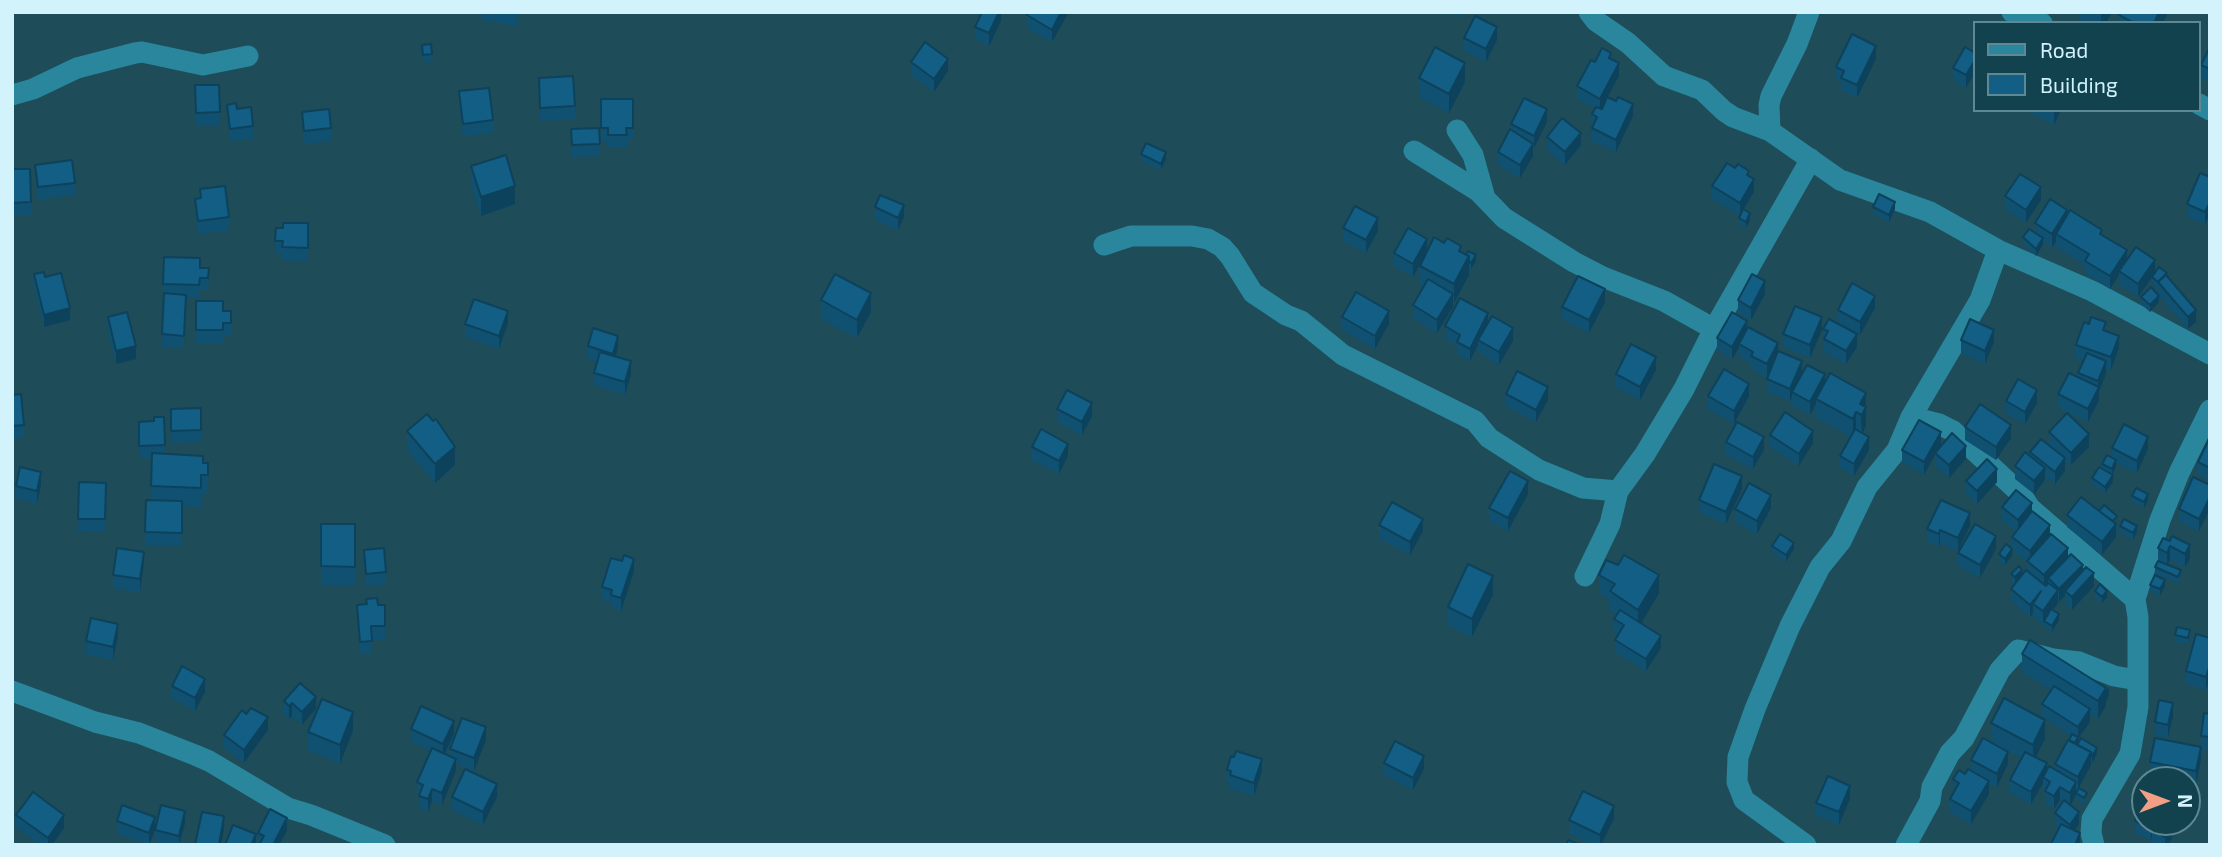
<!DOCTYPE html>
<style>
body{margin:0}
#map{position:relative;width:2222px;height:857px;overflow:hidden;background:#1e4c58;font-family:"Exo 2",sans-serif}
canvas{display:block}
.frame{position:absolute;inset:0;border:14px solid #d2f2fc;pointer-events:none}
.legend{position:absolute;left:1973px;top:21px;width:228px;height:91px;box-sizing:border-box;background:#11424d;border:2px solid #5e8893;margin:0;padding:9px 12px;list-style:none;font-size:21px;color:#d2f2fc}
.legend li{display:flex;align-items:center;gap:14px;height:35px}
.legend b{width:35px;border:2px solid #5e8893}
.north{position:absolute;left:2131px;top:766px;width:70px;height:70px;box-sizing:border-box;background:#11424d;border:2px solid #5e8893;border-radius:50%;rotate:90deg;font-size:19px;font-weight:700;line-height:28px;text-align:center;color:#d2f2fc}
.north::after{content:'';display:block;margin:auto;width:24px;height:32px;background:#f39f85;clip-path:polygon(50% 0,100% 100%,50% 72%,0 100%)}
</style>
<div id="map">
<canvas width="2222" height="857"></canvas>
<div class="frame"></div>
<ul class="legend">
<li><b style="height:9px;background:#29869d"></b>Road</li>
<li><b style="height:19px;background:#135e84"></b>Building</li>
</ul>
<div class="north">N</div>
</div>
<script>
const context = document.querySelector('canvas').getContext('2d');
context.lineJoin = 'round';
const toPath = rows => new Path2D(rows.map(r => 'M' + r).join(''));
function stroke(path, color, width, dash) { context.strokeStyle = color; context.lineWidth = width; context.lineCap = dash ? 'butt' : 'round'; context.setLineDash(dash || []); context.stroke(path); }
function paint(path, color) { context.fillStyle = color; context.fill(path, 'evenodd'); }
const minor = toPath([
 [1589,12,1596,21,1628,43,1664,76,1702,90,1724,111,1733,117,1770,131,1840,180,1930,212,1998,250,2092,291,2210,354],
 [2012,12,2042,23],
 [12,95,33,89,77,68,135,53,142,52,203,65,248,56],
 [2199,104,2210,110],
 [1457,130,1473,155,1485,198],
 [1770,131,1769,105,1771,96,1797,44,1809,12],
 [1414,151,1478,191,1504,218,1574,262,1603,277,1664,301,1714,329],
 [1104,245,1131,236,1192,236,1208,239,1222,247,1230,256,1253,293,1286,315,1301,321,1343,355,1475,421,1489,438,1539,470,1583,488,1618,491],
 [1911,417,1939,424,1953,431,2021,494,2030,508,2135,599],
 [1585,576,1610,524,1618,491,1645,454,1684,389,1714,329,1811,159],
 [12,691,95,722,139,733,195,755,209,761,288,808,311,815,385,845],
 [1806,845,1744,800,1737,782,1738,757,1755,709,1790,626,1820,567,1841,541,1867,487,1897,450,1911,417,1980,300,1998,250],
 [1906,845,1930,801,1932,787,1950,753,1964,738,2000,670,2018,650,2053,659,2079,662,2114,676,2137,680],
 [2094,845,2091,833,2092,819,2130,754,2138,707,2138,617,2135,599,2160,520,2179,473,2210,410]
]);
const wall = toPath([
 [481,12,519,12,517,26,481,20],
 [1001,12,1001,21,989,46,975,39,975,27],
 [1069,12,1052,42,1027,28,1027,15],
 [1449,12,1460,12,1458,17],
 [2078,12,2112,12,2106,23,2086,23,2078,18],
 [2167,12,2167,15,2163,23,2119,23,2119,15],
 [1464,38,1497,40,1486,62,1464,51],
 [431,44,432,61,423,61,422,45],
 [2210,47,2210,82,2201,78,2201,65],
 [1975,53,1966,88,1953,80,1953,68],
 [1611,59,1619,76,1608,97,1633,116,1616,152,1592,141,1592,114,1595,108,1577,99,1577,86,1595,62],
 [1876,59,1857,98,1841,90,1841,82,1836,80,1836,67],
 [911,62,948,71,934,92,911,75],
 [539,78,575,106,575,119,540,121],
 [1419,78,1465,82,1449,113,1419,97],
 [195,85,219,85,220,125,196,126],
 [459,91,493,120,493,133,463,136,459,104],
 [601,99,633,99,633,140,627,140,627,148,608,148,608,141,601,141],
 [227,105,237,109,253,126,253,139,230,141,227,117],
 [2030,110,2061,110,2054,125,2030,112],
 [302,112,331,128,331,141,304,144],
 [1547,122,1533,148,1533,156,1520,178,1498,165,1498,152,1511,130,1511,124],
 [599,128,600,156,572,157,571,129],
 [1547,137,1581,145,1565,165,1547,150],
 [1141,154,1166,159,1161,170,1141,161],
 [35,165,75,183,75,195,38,200,35,177],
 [471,166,515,204,481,216,471,185],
 [12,169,31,202,31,215,12,215],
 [1749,176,1754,192,1743,210,1750,220,1746,228,1739,224,1740,215,1712,199,1712,186],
 [2210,177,2205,224,2187,217,2187,204],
 [200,189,229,217,229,230,198,234,195,211,195,199,200,198],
 [2005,196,2041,200,2026,223,2005,209],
 [875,207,904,217,898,230,875,220],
 [1873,207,1895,209,1889,222,1873,214],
 [2067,215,2102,235,2127,260,2155,272,2167,275,2196,322,2188,329,2159,296,2159,302,2150,312,2141,304,2141,297,2158,294,2158,288,2152,283,2152,277,2138,297,2119,284,2119,275,2110,289,2085,273,2085,265,2056,247,2056,242,2052,247,2043,241,2043,245,2036,256,2023,243,2023,237,2035,233,2035,223],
 [308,223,308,261,282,260,282,254,275,254,276,228,283,228],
 [1343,228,1378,231,1366,253,1343,241],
 [1427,250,1461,252,1476,261,1471,269,1469,268,1469,275,1454,303,1453,302,1453,307,1437,333,1413,318,1413,305,1424,287,1420,284,1420,264,1413,277,1394,266,1394,253],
 [200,268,209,268,208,290,200,290,199,298,186,297,184,348,162,347,164,297,163,284],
 [34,274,45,277,70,320,44,327,34,287],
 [1765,294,1751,320,1738,313,1738,300],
 [821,300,871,312,857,338,821,319],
 [196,301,223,311,231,311,231,336,223,336,223,343,196,343],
 [1605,302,1589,333,1562,319,1562,307],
 [1875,308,1860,335,1838,322,1838,310],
 [108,317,136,359,116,364,108,330],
 [1342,317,1389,324,1375,349,1342,330],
 [508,323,499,349,465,337,465,324],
 [1488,323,1513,341,1499,365,1478,352,1478,345,1470,361,1457,354,1457,345,1445,339,1445,326],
 [1747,329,1778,353,1802,374,1800,379,1825,382,1866,393,1866,426,1862,433,1869,450,1854,476,1840,468,1840,456,1851,437,1816,417,1816,404,1810,415,1792,405,1792,397,1790,401,1767,392,1767,379,1773,365,1767,377,1751,369,1751,363,1739,356,1739,348,1732,359,1717,350,1717,338],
 [1823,329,1857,347,1846,364,1824,352],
 [1822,330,1810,358,1783,347,1783,334],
 [2106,331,2119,348,2111,370,2106,368,2106,374,2099,391,2099,400,2088,422,2058,407,2058,394,2078,377,2078,373,2084,360,2076,358,2076,345],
 [1961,340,1994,342,1985,364,1961,353],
 [588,346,618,348,616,357,631,374,625,395,594,385,594,373,597,362,588,359],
 [1656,370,1640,400,1616,387,1616,374],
 [1506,394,1548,400,1536,422,1506,406],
 [12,395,24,425,24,438,12,439],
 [1708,396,1749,396,1734,424,1708,409],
 [2006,401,2037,403,2025,424,2006,414],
 [171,409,201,430,201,442,171,443],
 [1057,409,1092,416,1082,435,1057,422],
 [164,417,165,454,208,463,208,494,201,494,201,507,182,506,182,546,145,545,146,500,151,500,152,458,139,458,139,422,154,421],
 [1965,427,2011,438,1996,460,1965,440],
 [407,431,455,465,435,483,407,450],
 [2049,432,2089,447,2071,465,2065,459,2065,471,2055,484,2045,476,2045,480,2034,494,2015,479,2015,466,2030,456,2030,452,2059,454,2049,444],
 [1770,435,1813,443,1799,466,1770,447],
 [2210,437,2210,480,2198,475,2198,462],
 [1726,442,1764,450,1753,469,1726,455],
 [1941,444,1937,450,1966,459,1949,478,1935,466,1935,455,1924,475,1902,462,1902,450],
 [1032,447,1068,456,1059,474,1032,460],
 [2112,448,2148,449,2137,473,2116,463,2116,467,2112,475,2113,482,2105,493,2092,484,2092,478,2102,468,2102,464,2112,458],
 [1966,481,1997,482,1977,504,1966,493],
 [79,482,106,483,105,532,78,531],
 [41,485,37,504,16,498,16,486],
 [2210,485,2199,531,2179,522,2179,509],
 [1742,489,1726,524,1699,512,1699,500],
 [1528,494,1508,531,1489,521,1489,508],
 [2132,496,2148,501,2144,508,2132,502],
 [2002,507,2032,511,2068,557,2083,571,2094,586,2072,610,2065,603,2065,596,2059,602,2058,601,2058,603,2053,610,2059,620,2052,632,2044,627,2044,623,2043,624,2033,617,2033,613,2030,617,2011,601,2011,589,2015,584,2011,580,2011,574,2022,574,2027,571,2027,562,2012,550,2012,556,2005,565,1999,560,1999,554,2012,549,2012,537,2016,532,2002,520],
 [1771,508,1757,534,1735,522,1735,509],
 [2099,511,2117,523,2116,537,2102,555,2067,527,2067,515],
 [321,524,355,524,355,585,321,585],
 [1379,525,1423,531,1410,555,1379,538],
 [1970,526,1958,551,1940,543,1939,547,1927,541,1927,529],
 [2120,526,2137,532,2133,540,2120,532],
 [2163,538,2190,558,2185,567,2170,559,2167,565,2181,577,2178,583,2155,574,2155,567,2158,561,2158,548],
 [1772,546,1794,549,1786,562,1772,552],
 [1996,549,1980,578,1958,566,1958,553],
 [364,550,386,572,386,584,366,586],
 [144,564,140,592,113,588,113,575],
 [634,571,621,611,611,607,611,602,602,600,602,587],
 [1599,575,1659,593,1641,623,1661,648,1646,671,1615,652,1615,640,1618,634,1614,631,1614,619,1617,615,1610,610,1610,600,1599,593],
 [2150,585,2165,586,2160,596,2150,591],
 [2095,591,2107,597,2102,603,2095,597],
 [1493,595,1472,637,1448,625,1448,607],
 [357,605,385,605,385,639,372,639,372,653,360,654],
 [2175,635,2190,636,2188,644,2175,642],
 [118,636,113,660,86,654,86,641],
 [2210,638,2206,690,2186,684,2186,671],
 [2022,654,2109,695,2106,702,2106,706,2098,719,2090,714,2090,722,2078,739,2078,743,2097,754,2092,763,2091,762,2091,765,2079,788,2087,800,2084,804,2076,799,2076,795,2070,805,2079,824,2075,830,2080,845,2055,826,2055,813,2063,802,2060,800,2054,809,2045,803,2045,791,2043,790,2043,783,2031,804,2010,793,2010,780,2022,758,1991,742,1991,723,2045,739,2036,757,2047,771,2055,769,2055,764,2071,736,2042,716,2042,704,2051,690,2022,672],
 [172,686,205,692,195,711,172,698],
 [284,701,316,709,302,725,292,716,289,719,284,714],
 [246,714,268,730,244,763,224,748,224,735],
 [2210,714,2210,750,2201,749,2201,760,2196,784,2187,782,2187,780,2177,780,2150,774,2150,762,2201,747,2201,736],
 [2173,716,2168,738,2155,735,2155,722],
 [411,729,454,734,445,754,450,756,450,749,486,740,474,771,456,764,456,771,442,805,432,801,428,812,419,808,419,796,417,795,417,782,431,751,411,741],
 [353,731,340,764,308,750,308,732],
 [1971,760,2008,764,1997,787,1989,783,1989,794,1971,824,1950,812,1950,799,1954,793,1953,779,1971,771],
 [1384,763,1424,769,1413,790,1384,775],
 [1227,770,1262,771,1254,796,1230,788,1230,783,1227,782],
 [452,797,497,797,483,825,452,810],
 [1850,799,1839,825,1816,815,1816,803],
 [16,815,64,828,52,845,40,845,16,827],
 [1614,819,1601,845,1593,845,1569,833,1569,820],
 [117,821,155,830,149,845,117,834],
 [2135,821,2145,822,2179,822,2179,825,2168,845,2156,845,2152,843,2152,836,2151,840,2135,833],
 [185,823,180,845,164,845,155,843,155,830],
 [287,831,279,845,258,845,258,833]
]);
const shadedWall = toPath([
 [999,12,1001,12,1001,21,989,46,989,33],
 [1061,12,1069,12,1052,42,1052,30],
 [2101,12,2112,12,2106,23,2101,23],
 [2159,12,2167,12,2167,15,2163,23,2154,23],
 [1497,27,1497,40,1486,62,1486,49],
 [1876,46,1876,59,1857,98,1857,85],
 [948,59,948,71,934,92,934,79],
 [1975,60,1975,73,1966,88,1966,75],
 [1465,63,1465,82,1449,113,1449,94],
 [1619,63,1619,76,1600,111,1600,99],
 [1633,104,1633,116,1616,152,1616,140],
 [1547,109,1547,122,1534,148,1534,136],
 [2054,110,2061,110,2054,125],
 [1581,133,1581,145,1565,165,1565,152],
 [1533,144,1533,156,1520,178,1520,165],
 [1166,152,1166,159,1161,170,1161,164],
 [1754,179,1754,192,1740,215,1740,203],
 [515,186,515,204,481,216,481,197],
 [2041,187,2041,200,2026,223,2026,210],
 [1895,202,1895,209,1889,222,1889,215],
 [2210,202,2210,214,2205,224,2205,212],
 [904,205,904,217,898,230,898,218],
 [2067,210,2067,223,2056,234,2056,242,2052,247,2052,234],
 [1750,213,1750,220,1746,228,1746,222],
 [1378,218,1378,231,1366,253,1366,240],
 [2043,238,2043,245,2036,256,2036,249],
 [1427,239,1427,251,1413,277,1413,264],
 [2127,250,2127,263,2119,271,2119,275,2110,289,2110,276],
 [1476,255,1476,261,1471,269,1471,263],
 [1469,256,1469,275,1454,303,1454,284],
 [2155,260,2155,273,2138,297,2138,284],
 [1765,281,1765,294,1751,320,1751,308],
 [1605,289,1605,302,1589,333,1589,320],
 [871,293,871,312,857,338,857,320],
 [1453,294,1453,307,1437,333,1437,320],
 [1875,296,1875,308,1860,335,1860,322],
 [2159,296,2159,302,2150,312,2150,305],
 [70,308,70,320,44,327,44,315],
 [2196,310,2196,322,2188,329,2188,317],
 [508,311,508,323,499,349,499,336],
 [1389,311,1389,324,1375,349,1375,336],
 [1488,313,1488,326,1478,340,1478,345,1470,361,1470,349],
 [1822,317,1822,330,1810,358,1810,345],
 [1747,321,1747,334,1739,344,1739,348,1732,359,1732,347],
 [1513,328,1513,341,1499,365,1499,352],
 [1994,330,1994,342,1985,364,1985,351],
 [1857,334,1857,347,1846,364,1846,351],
 [618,336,618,348,613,366,613,354],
 [2119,336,2119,348,2111,370,2111,357],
 [1778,343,1778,356,1767,377,1767,364],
 [136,346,136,359,116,364,116,351],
 [1656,357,1656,370,1640,400,1640,387],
 [631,361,631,374,625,395,625,382],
 [1802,361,1802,374,1794,393,1792,392,1792,397,1790,401,1790,389],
 [2106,361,2106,374,2099,391,2099,400,2088,422,2088,409,2098,390,2098,381],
 [1825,374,1825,387,1816,399,1816,404,1810,415,1810,402],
 [1749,384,1749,396,1734,424,1734,411],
 [1548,387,1548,400,1536,422,1536,410],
 [2037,390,2037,403,2025,424,2025,412],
 [1866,393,1866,426,1862,434,1860,404],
 [1092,403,1092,416,1082,435,1082,422],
 [1856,412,1856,431,1853,437,1853,419],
 [2011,425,2011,438,1996,460,1996,447],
 [1813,431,1813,443,1799,466,1799,454],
 [1941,432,1941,444,1924,475,1924,462],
 [2089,434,2089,447,2071,465,2071,453],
 [1764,437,1764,450,1753,469,1753,457],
 [1869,437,1869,450,1854,476,1854,464],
 [2148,437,2148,449,2137,473,2137,461],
 [1068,444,1068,456,1059,474,1059,461],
 [1966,446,1966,459,1949,478,1949,465],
 [455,447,455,465,435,483,435,464],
 [2065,458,2065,471,2055,484,2055,472],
 [2116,460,2116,467,2112,475,2112,469],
 [2045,468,2045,480,2034,494,2034,481],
 [1997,469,1997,482,1977,504,1977,491],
 [41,472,41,485,37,504,37,491],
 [2113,475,2113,482,2105,493,2105,487],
 [1742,476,1742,489,1726,524,1726,512],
 [1528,481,1528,494,1508,531,1508,518],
 [2148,494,2148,501,2144,508,2144,502],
 [1771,495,1771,508,1757,534,1757,521],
 [2210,497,2210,509,2199,531,2199,519],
 [2032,503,2032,516,2018,533,2018,520],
 [1970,513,1970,526,1958,551,1958,538],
 [1423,519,1423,531,1410,555,1410,542],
 [2116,524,2116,537,2102,555,2102,542],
 [2050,525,2050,538,2030,564,2030,551],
 [2137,526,2137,532,2133,540,2133,533],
 [1940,530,1940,543,1939,547,1939,534],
 [1996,536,1996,549,1980,578,1980,565],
 [1794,543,1794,549,1786,562,1786,555],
 [2190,545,2190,558,2185,567,2185,554],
 [2170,546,2170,559,2167,566,2167,553],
 [2068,548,2068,561,2048,578,2048,584,2044,588,2044,575],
 [2012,549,2012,556,2005,565,2005,559],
 [144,552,144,564,140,592,140,579],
 [634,559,634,571,621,611,621,598],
 [2083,565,2083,577,2065,591,2065,596,2059,602,2059,589],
 [2022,570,2022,576,2015,584,2015,577],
 [2094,573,2094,586,2072,610,2072,597],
 [1659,575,1659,593,1638,629,1638,610],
 [1493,576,1493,595,1472,637,1472,619],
 [2165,580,2165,586,2160,596,2160,589],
 [2058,590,2058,603,2045,621,2044,621,2043,624,2043,611],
 [2041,591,2033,604,2033,613,2030,617,2030,605],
 [2107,591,2107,597,2102,603,2102,597],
 [2059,614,2059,620,2052,632,2052,626],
 [118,624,118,636,113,660,113,647],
 [1661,636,1661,648,1646,671,1646,659],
 [2210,665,2210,678,2206,690,2206,677],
 [205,679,205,692,195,711,195,698],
 [2106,688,2109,689,2109,695,2106,702,2106,706,2098,719,2098,701],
 [316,697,316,709,302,725,302,712],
 [292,703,292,716,289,719,289,706],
 [2173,703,2173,716,2168,738,2168,725],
 [2090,709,2090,722,2078,739,2078,744,2075,745,2078,738,2078,727],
 [353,712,353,731,340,764,340,745],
 [268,717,268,730,244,763,244,750],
 [2045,720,2045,739,2033,763,2033,745],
 [454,721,454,734,443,757,443,744],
 [486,727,486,740,474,771,474,758],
 [2201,747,2201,760,2196,784,2196,771],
 [2097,748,2097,754,2092,763,2092,756],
 [2008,752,2008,764,1997,787,1997,774],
 [2091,752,2091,765,2078,789,2078,777],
 [1424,756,1424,769,1413,790,1413,778],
 [456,759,456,771,442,805,442,793],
 [1262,759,1262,771,1254,796,1254,783],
 [2047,763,2047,776,2043,777,2043,783,2031,804,2031,792],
 [1989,781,1989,794,1971,824,1971,811],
 [2076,782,2076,795,2070,806,2070,793],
 [497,784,497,797,483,825,483,812],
 [1850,786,1850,799,1839,825,1839,812],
 [2060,787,2060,800,2054,809,2054,796],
 [432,789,432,801,428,812,428,799],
 [1614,806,1614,819,1601,845,1600,845,1600,835],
 [185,811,185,823,179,845,179,836],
 [2079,812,2079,824,2070,837,2070,825],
 [64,815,64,828,52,845,48,845,48,838],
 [224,816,224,829,221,845,219,845],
 [155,817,155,830,149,845,149,833],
 [287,818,287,831,279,845,273,845],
 [2153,822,2159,822,2152,830,2152,836,2151,840,2151,828],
 [2174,822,2179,822,2179,825,2168,845,2165,845,2165,837],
 [2080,833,2080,845,2075,845],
 [256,834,256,845,251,845]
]);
const building = toPath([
 [982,12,999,12,989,33,975,27,982,12],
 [1029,12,1061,12,1052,30,1027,15,1029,12],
 [2120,12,2159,12,2154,23,2134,23,2119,15,2120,12],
 [1475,16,1497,27,1486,49,1464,38,1475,16],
 [1852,34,1876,46,1857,85,1841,78,1844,71,1836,67,1852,34],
 [925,42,948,59,934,79,911,62,925,42],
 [431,44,432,54,423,55,422,45,431,44],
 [1435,47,1465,63,1449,94,1419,78,1435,47],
 [1965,47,1975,53,1975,60,1966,75,1953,68,1965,47],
 [2210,47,2210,69,2201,65,2210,47],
 [1602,48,1611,53,1609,58,1619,63,1600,99,1577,86,1591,60,1595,62,1602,48],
 [573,76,575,106,540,108,539,78,573,76],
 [195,85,219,85,220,112,196,113,195,85],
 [489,88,493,120,463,124,459,91,489,88],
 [1607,97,1616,101,1618,97,1633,104,1616,140,1592,128,1597,117,1592,114,1596,107,1602,109,1607,97],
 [1524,98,1547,109,1534,136,1511,124,1524,98],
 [601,99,633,99,633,128,626,128,627,135,608,135,608,128,601,128,601,99],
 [236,103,237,109,251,107,253,126,230,129,227,105,236,103],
 [329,109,331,128,304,131,302,112,329,109],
 [1562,118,1581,133,1565,152,1547,137,1562,118],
 [599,128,600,144,572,145,571,129,599,128],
 [1510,129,1533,144,1520,165,1498,152,1510,129],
 [1146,143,1166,152,1161,164,1141,154,1146,143],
 [506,155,515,186,481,197,471,166,506,155],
 [72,160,75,183,38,187,35,165,72,160],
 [1727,163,1735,168,1738,164,1749,171,1747,175,1754,179,1740,203,1712,186,1727,163],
 [12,169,30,169,31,202,12,203,12,169],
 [2200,173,2210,177,2210,202,2205,212,2187,204,2200,173],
 [2020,174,2041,187,2026,210,2005,196,2020,174],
 [225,186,229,217,198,221,195,199,201,198,200,189,225,186],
 [1879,194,1895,202,1889,215,1873,207,1879,194],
 [880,195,904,205,898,218,875,207,880,195],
 [2050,199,2067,210,2052,234,2035,223,2050,199],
 [1355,206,1378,218,1366,240,1343,228,1355,206],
 [1743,209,1750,213,1746,222,1739,218,1743,209],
 [2070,210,2102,230,2100,234,2127,250,2110,276,2085,261,2089,254,2056,234,2070,210],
 [283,223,308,223,308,248,282,247,283,241,275,241,276,228,283,228,283,223],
 [1408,228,1427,239,1413,264,1394,253,1408,228],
 [2029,229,2043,238,2036,249,2023,237,2029,229],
 [1434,237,1444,243,1447,238,1461,246,1459,251,1469,256,1454,284,1420,266,1434,237],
 [2136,247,2155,260,2138,284,2119,271,2136,247],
 [1468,251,1476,255,1471,263,1469,262,1469,256,1466,255,1468,251],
 [164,257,200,258,200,268,209,268,208,278,200,278,199,285,163,284,164,257],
 [2159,267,2167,273,2158,282,2152,277,2159,267],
 [44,272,45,277,61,273,70,308,44,315,34,274,44,272],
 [835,274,871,293,857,320,821,300,835,274],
 [1752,274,1765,281,1751,308,1738,300,1752,274],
 [2166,275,2196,310,2188,317,2158,282,2166,275],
 [1578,276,1605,289,1589,320,1562,307,1578,276],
 [1428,279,1453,294,1437,320,1413,305,1428,279],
 [1852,283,1875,296,1860,322,1838,310,1852,283],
 [2151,287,2159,296,2150,305,2141,297,2151,287],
 [1356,292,1389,311,1375,336,1342,317,1356,292],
 [164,293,186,295,184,336,162,334,164,293],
 [1460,298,1488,313,1470,349,1457,342,1460,335,1445,326,1460,298],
 [474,299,508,311,499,336,465,324,474,299],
 [196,301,223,301,223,311,231,311,231,323,223,323,223,330,196,330,196,301],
 [1795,306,1822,317,1810,345,1783,334,1795,306],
 [127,312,136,346,116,351,108,317,127,312],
 [1732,312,1747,321,1732,347,1717,338,1732,312],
 [1492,316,1513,328,1499,352,1478,340,1492,316],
 [2091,317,2106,322,2103,330,2119,336,2111,357,2076,345,2084,322,2089,324,2091,317],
 [1829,319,1857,334,1846,351,1824,339,1828,331,1823,329,1829,319],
 [1970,319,1994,330,1985,351,1961,340,1970,319],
 [1748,327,1778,343,1767,364,1751,356,1753,352,1739,344,1748,327],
 [593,328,618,336,613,354,588,346,593,328],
 [1631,344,1656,357,1640,387,1616,374,1631,344],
 [1778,351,1802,361,1790,389,1767,379,1778,351],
 [600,352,631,361,625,382,594,373,600,352],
 [2087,353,2106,361,2098,381,2078,373,2087,353],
 [1807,365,1825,374,1810,402,1792,392,1807,365],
 [1724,369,1749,384,1734,411,1708,396,1724,369],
 [1517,371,1548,387,1536,410,1506,394,1517,371],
 [1830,373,1866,393,1860,404,1866,407,1862,415,1856,412,1853,419,1816,399,1830,373],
 [2069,373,2099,387,2088,409,2058,394,2069,373],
 [2018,379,2037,390,2025,412,2006,401,2018,379],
 [1067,390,1092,403,1082,422,1057,409,1067,390],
 [21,394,24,425,12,426,12,395,21,394],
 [1980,404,2011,425,1996,447,1965,427,1980,404],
 [201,408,201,430,171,431,171,409,201,408],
 [1785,412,1813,431,1799,454,1770,435,1785,412],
 [2067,413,2089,434,2071,453,2049,432,2067,413],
 [427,414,433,421,436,419,455,447,435,464,407,431,427,414],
 [154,417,164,417,165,445,139,446,139,422,154,421,154,417],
 [1919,420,1941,432,1924,462,1902,450,1919,420],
 [1737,422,1764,437,1753,457,1726,442,1737,422],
 [2124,424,2148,437,2137,461,2112,448,2124,424],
 [1041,429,1068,444,1059,461,1032,447,1041,429],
 [1855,429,1869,437,1854,464,1840,456,1855,429],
 [1952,433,1966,446,1949,465,1935,453,1952,433],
 [2210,437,2210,468,2198,462,2210,437],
 [2041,439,2065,458,2055,472,2030,452,2041,439],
 [2025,452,2045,468,2034,481,2015,466,2025,452],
 [152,453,203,456,203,463,208,463,208,475,201,475,201,488,151,486,152,453],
 [2107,455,2116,460,2112,469,2102,464,2107,455],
 [1987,459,1997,469,1977,491,1966,481,1987,459],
 [1714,464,1742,476,1726,512,1699,500,1714,464],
 [20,467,41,472,37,491,16,486,20,467],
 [2099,467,2113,475,2105,487,2092,478,2099,467],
 [1510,471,1528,481,1508,518,1489,508,1510,471],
 [2193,477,2210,485,2210,497,2199,519,2179,509,2193,477],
 [79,482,106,483,105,519,78,519,79,482],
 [1749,483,1771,495,1757,521,1735,509,1749,483],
 [2136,488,2148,494,2144,502,2132,496,2136,488],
 [2016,490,2032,503,2018,520,2002,507,2016,490],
 [2081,497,2116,524,2102,542,2067,515,2081,497],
 [146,500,182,501,182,533,145,532,146,500],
 [1941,500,1970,513,1958,538,1940,530,1939,534,1927,529,1941,500],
 [1392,502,1423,519,1410,542,1379,525,1392,502],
 [2104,505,2117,516,2113,521,2099,511,2104,505],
 [2032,511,2050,525,2030,551,2012,537,2032,511],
 [2124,519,2137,526,2133,533,2120,526,2124,519],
 [321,524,355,524,355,567,321,566,321,524],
 [1975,524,1996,536,1980,565,1958,553,1975,524],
 [1780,534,1794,543,1786,555,1772,546,1780,534],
 [2051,534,2068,548,2044,575,2027,561,2051,534],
 [2172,536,2190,545,2185,554,2170,546,2167,553,2158,548,2163,538,2170,541,2172,536],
 [2006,544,2012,549,2005,559,1999,554,2006,544],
 [117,548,144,552,140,579,113,575,117,548],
 [384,548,386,572,366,574,364,550,384,548],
 [2071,554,2083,565,2059,589,2048,578,2071,554],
 [624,555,634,559,621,598,611,595,612,590,602,587,611,558,622,561,624,555],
 [1624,555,1659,575,1638,610,1610,591,1615,584,1599,575,1606,560,1618,565,1624,555],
 [2158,561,2181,570,2178,577,2155,567,2158,561],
 [1468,564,1493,576,1472,619,1448,607,1468,564],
 [2019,566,2022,570,2015,577,2011,574,2019,566],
 [2086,567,2094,573,2072,597,2065,591,2086,567],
 [2026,570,2046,586,2048,583,2058,590,2043,611,2033,604,2041,591,2030,605,2011,589,2026,570],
 [2155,575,2165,580,2160,589,2150,585,2155,575],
 [2100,584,2107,591,2102,597,2095,591,2100,584],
 [377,598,378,605,385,605,385,626,371,626,372,641,360,642,357,605,367,604,366,599,377,598],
 [2051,609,2059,614,2052,626,2044,621,2051,609],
 [1620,610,1661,636,1646,659,1615,640,1624,625,1614,619,1620,610],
 [91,618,118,624,113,647,86,641,91,618],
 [2177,627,2190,630,2188,638,2175,635,2177,627],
 [2196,634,2210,638,2210,665,2206,677,2186,671,2196,634],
 [2030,640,2106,688,2098,701,2022,654,2030,640],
 [182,666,205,679,195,698,172,686,182,666],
 [300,683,316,697,302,712,292,703,289,706,284,701,300,683],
 [2054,686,2090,709,2078,727,2042,704,2054,686],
 [2004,698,2045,720,2033,745,1991,723,2004,698],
 [322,699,353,712,340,745,308,732,322,699],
 [2159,700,2173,703,2168,725,2155,722,2159,700],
 [421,706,454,721,443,744,411,729,421,706],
 [251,708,268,717,244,750,224,735,242,710,246,714,251,708],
 [2204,713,2210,714,2210,737,2201,736,2204,713],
 [462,718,486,727,474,758,450,749,462,718],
 [2072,734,2078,737,2075,743,2069,740,2072,734],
 [1983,738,2008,752,1997,774,1971,760,1983,738],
 [2081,738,2097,748,2092,756,2091,752,2077,745,2081,738],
 [2155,738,2201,747,2196,771,2150,762,2155,738],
 [2068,740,2091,752,2078,777,2055,764,2068,740],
 [1395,741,1424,756,1413,778,1384,763,1395,741],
 [432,748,456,759,442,793,432,789,428,799,419,796,423,785,417,782,432,748],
 [1236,751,1262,759,1254,783,1230,775,1231,771,1227,770,1231,756,1234,757,1236,751],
 [2025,752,2047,763,2031,792,2010,780,2025,752],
 [2049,766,2076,782,2070,793,2060,787,2054,796,2045,791,2050,782,2043,777,2049,766],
 [465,769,497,784,483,812,452,797,465,769],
 [1968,769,1989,781,1971,811,1950,799,1959,783,1953,779,1959,770,1965,774,1968,769],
 [1828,776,1850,786,1839,812,1816,803,1828,776],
 [2079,788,2087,793,2084,798,2076,793,2079,788],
 [1583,791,1614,806,1600,835,1569,820,1583,791],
 [33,792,64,815,48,838,16,815,33,792],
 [2145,797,2145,822,2153,822,2151,828,2135,821,2145,797],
 [2064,800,2079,812,2070,825,2055,813,2064,800],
 [122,805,155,817,149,833,117,821,122,805],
 [161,805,185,811,179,836,155,830,161,805],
 [270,809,287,818,273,845,259,845,264,836,258,833,270,809],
 [202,812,224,816,219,845,195,845,202,812],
 [2157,822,2174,822,2165,837,2152,830,2157,822],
 [2061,824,2080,833,2075,845,2051,844,2061,824],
 [233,825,256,834,251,845,225,845,233,825],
 [1568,840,1581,845,1566,845,1568,840]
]);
stroke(minor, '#29869d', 21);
paint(wall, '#105172');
paint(shadedWall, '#0d425c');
paint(building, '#135e84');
stroke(building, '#0d425c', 2);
</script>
